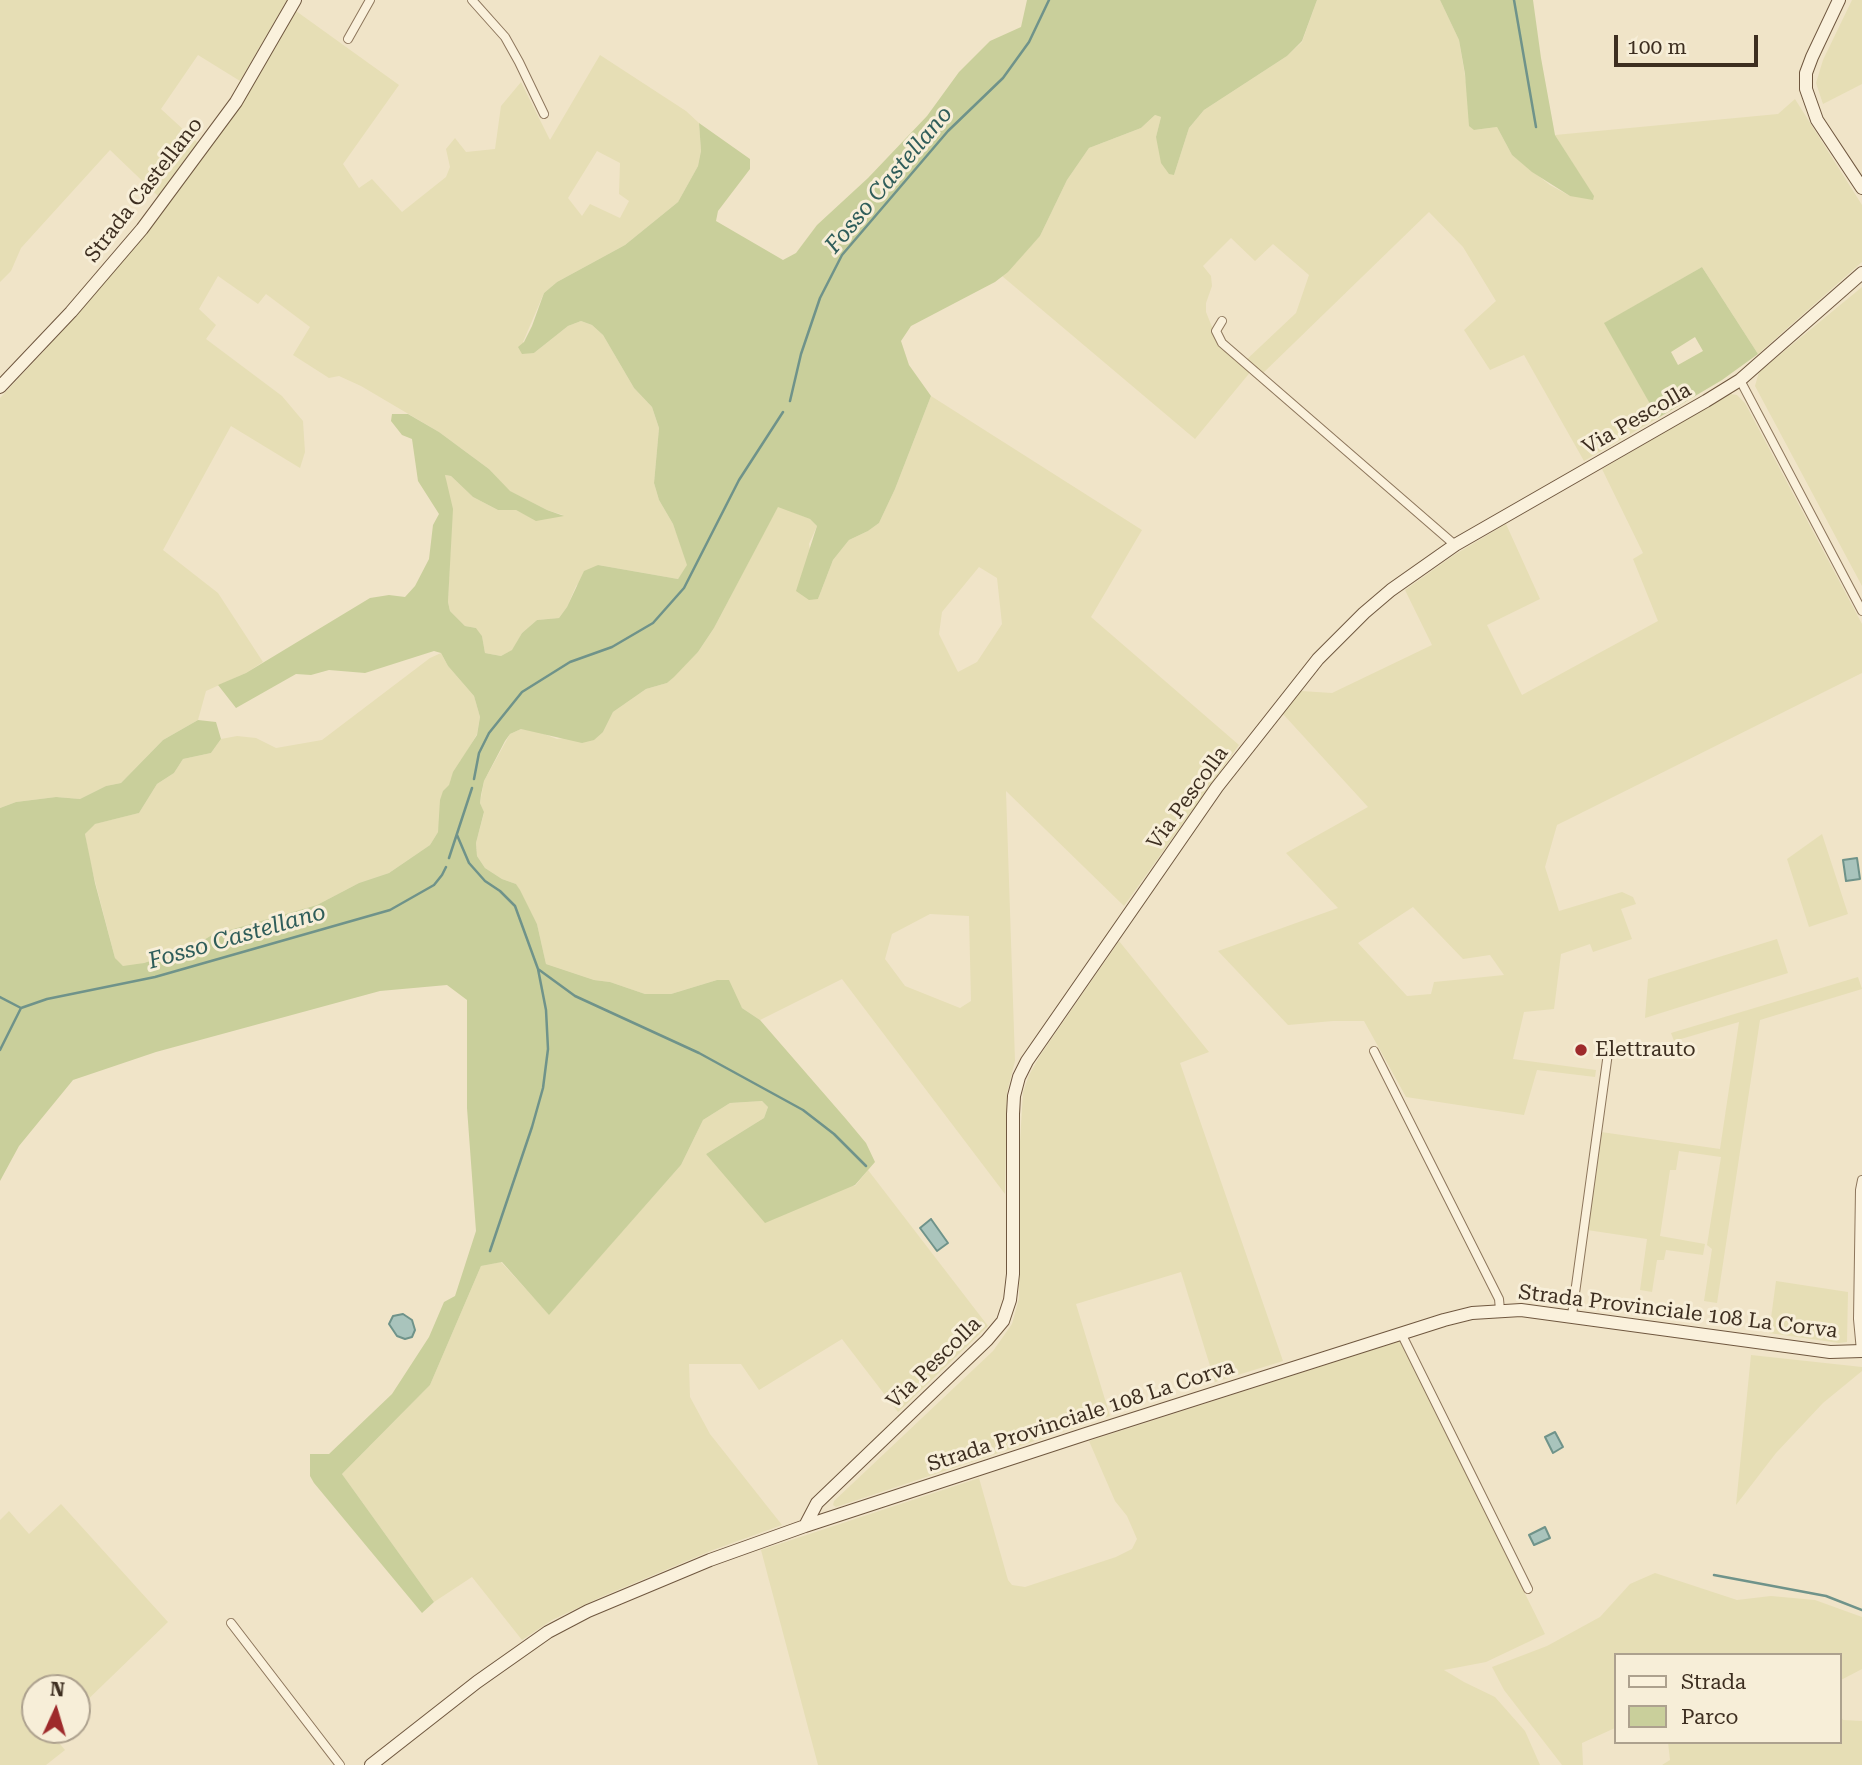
<!DOCTYPE html>
<style>
body{margin:0}
#map{position:relative;width:1862px;height:1765px;overflow:hidden;background:#f0e4c8;font-family:"Roboto Serif",serif}
canvas{display:block}
.legend{position:absolute;left:1614px;top:1653px;width:228px;height:91px;box-sizing:border-box;background:#f7eed8;border:2px solid #ada18e;margin:0;padding:9px 12px;list-style:none;font-size:21px;color:#3d2e20}
.legend li{display:flex;align-items:center;gap:14px;height:35px}
.legend b{width:35px;border:2px solid #ada18e}
.north{position:absolute;left:21px;top:1674px;width:70px;height:70px;box-sizing:border-box;background:#f7eed8;border:2px solid #ada18e;border-radius:50%;rotate:4deg;font-size:19px;font-weight:700;line-height:28px;text-align:center;color:#3d2e20}
.north::after{content:'';display:block;margin:auto;width:24px;height:32px;background:#9e2a2b;clip-path:polygon(50% 0,100% 100%,50% 72%,0 100%)}
.scale{position:absolute;left:1614px;top:35px;width:144px;height:32px;box-sizing:border-box;border:4px solid #3d2e20;border-top:0;padding-left:9px;font-size:21px;line-height:24px;white-space:nowrap;color:#3d2e20;-webkit-text-stroke:5px #f7eed8;paint-order:stroke}
</style>
<div id="map">
<canvas width="1862" height="1765"></canvas>
<ul class="legend">
<li><b style="height:9px;background:#faf1dc"></b>Strada</li>
<li><b style="height:19px;background:#c9cf9b"></b>Parco</li>
</ul>
<div class="north">N</div>
<div class="scale">100 m</div>
</div>
<script>
const context = document.querySelector('canvas').getContext('2d');
context.lineJoin = 'round';
function paint(path, color) { context.fillStyle = color; context.fill(path, 'evenodd'); }
const toPath = rows => new Path2D(rows.map(r => 'M' + r).join(''));
function stroke(path, color, width, dash) { context.strokeStyle = color; context.lineWidth = width; context.lineCap = dash ? 'butt' : 'round'; context.setLineDash(dash || []); context.stroke(path); }
function write(font, color, halo, rows, align = 'center') {
  context.font = font + ' "Roboto Serif",serif'; context.lineWidth = 6; context.setLineDash([]); context.textBaseline = 'middle'; context.strokeStyle = halo; context.fillStyle = color; for (const [text, x, y, turn = 0] of rows) {
    context.save(); context.translate(x, y); context.rotate((+turn || 0) * Math.PI / 180); context.textAlign = isNaN(turn) ? turn : align; if (halo) context.strokeText(text, 0, 0); context.fillText(text, 0, 0); context.restore();
  }
}
const farmland = toPath([
 [0,0,287,0,240,81,198,55,161,109,198,143,158,196,110,150,21,248,11,271,0,282],
 [1317,0,1440,0,1459,40,1474,130,1497,127,1512,155,1550,185,1570,196,1593,196,1555,135,1778,114,1795,99,1862,205,1862,262,1758,354,1702,267,1605,323,1658,418,1584,461,1524,355,1490,370,1464,330,1496,301,1463,247,1429,212,1260,376,1252,370,1195,439,1002,276,1040,236,1067,180,1089,148,1141,128,1155,115,1161,117,1156,137,1174,175,1189,128,1204,110,1287,56,1302,42],
 [1231,238,1255,261,1273,244,1309,275,1296,313,1244,362,1212,327,1206,312,1206,303,1212,286,1211,276,1203,266],
 [1852,0,1862,0,1862,84,1823,104,1816,83,1823,60],
 [296,11,399,85,343,164,359,188,372,179,402,212,446,177,450,167,446,149,455,138,466,152,495,149,501,106,521,82,550,140,600,55,686,111,699,123,701,151,698,166,678,202,625,245,557,282,544,293,523,342,534,353,568,326,581,321,592,325,603,335,634,388,652,407,659,428,654,483,659,500,673,524,688,565,678,579,598,565,576,586,567,607,559,618,537,620,522,633,513,650,501,656,485,653,482,636,476,628,465,626,450,611,448,602,451,535,445,475,451,476,473,497,498,510,516,510,536,520,563,515,547,510,509,491,489,469,439,432,361,386,339,376,329,378,293,355,310,327,266,294,258,304,218,276,199,309,216,325,206,339,282,396,303,421,305,452,300,468,231,426,163,550,218,593,263,662,246,673,206,691,198,720,163,740,121,783,106,786,80,799,56,797,16,802,0,808,0,398,44,351,146,234,246,96],
 [597,151,620,163,619,194,629,201,620,218,590,204,582,216,568,198],
 [1862,287,1862,586,1755,386,1759,372],
 [1730,394,1737,395,1745,403,1862,624,1862,673,1557,825,1545,867,1559,911,1622,892,1633,897,1636,904,1621,909,1632,939,1593,952,1590,944,1561,954,1554,1009,1524,1012,1513,1059,1596,1070,1595,1077,1537,1070,1524,1115,1406,1097,1364,1021,1333,1021,1288,1025,1218,951,1338,908,1286,853,1368,807,1283,714,1301,691,1332,693,1432,645,1405,590,1454,555,1506,524,1540,599,1487,625,1522,695,1658,621,1633,559,1643,553,1602,469],
 [1413,907,1463,959,1490,955,1504,975,1434,982,1431,994,1407,996,1358,943],
 [931,396,1142,530,1091,617,1239,745,1124,906,1006,791,1015,1061,1007,1093,1005,1194,842,979,760,1020,742,1008,717,980,671,994,645,994,610,982,594,980,546,964,537,924,516,884,502,879,485,868,477,856,476,843,484,813,480,803,484,781,510,734,521,729,534,730,557,739,603,732,613,712,646,689,667,683,698,652,714,628,778,506,810,519,817,526,809,544,818,599,833,560,849,540,868,531,879,523,895,489],
 [979,567,997,578,1002,624,977,662,958,672,939,634,942,612],
 [930,914,969,916,971,1001,960,1008,905,986,885,959,892,934],
 [441,653,448,666,474,696,480,717,477,734,451,779,438,832,430,845,389,873,359,883,317,905,212,935,192,947,144,963,129,967,123,966,118,962,115,958,90,862,85,834,94,824,139,813,157,784,174,773,183,759,211,753,221,739,237,736,256,738,276,748,322,740,430,658],
 [1822,834,1848,914,1809,927,1787,859],
 [1777,939,1788,973,1645,1018,1648,979],
 [1119,941,1209,1052,1180,1063,1283,1361,1215,1382,1181,1272,1076,1304,1110,1416,836,1507,833,1505,834,1501,993,1351,1012,1324,1019,1298,1020,1142,1023,1092,1029,1075,1041,1054],
 [1858,977,1862,989,1760,1020,1717,1303,1704,1301,1712,1249,1707,1245,1721,1157,1679,1151,1676,1170,1670,1170,1660,1236,1705,1244,1703,1255,1666,1250,1664,1260,1657,1260,1652,1292,1640,1290,1647,1239,1587,1230,1601,1132,1720,1149,1739,1022,1674,1041,1671,1033],
 [762,1101,768,1107,764,1118,706,1154,855,1186,868,1170,988,1326,898,1412,842,1339,759,1390,741,1364,689,1364,690,1397,710,1434,782,1525,713,1550,601,1597,552,1620,522,1640,472,1577,434,1602,342,1474,430,1385,481,1266,501,1262,549,1314,681,1165,703,1120,730,1103],
 [1776,1281,1848,1292,1847,1342,1839,1343,1769,1333],
 [1400,1341,1545,1634,1486,1662,1444,1670,1464,1682,1495,1697,1525,1731,1540,1765,818,1765,761,1550,979,1478,1008,1580,1012,1585,1025,1587,1116,1557,1132,1549,1137,1539,1127,1516,1115,1501,1089,1441],
 [1751,1355,1862,1367,1862,1371,1823,1403,1776,1453,1736,1505],
 [61,1504,168,1622,77,1710,77,1688,35,1688,35,1730,58,1730,53,1736,65,1750,46,1765,0,1765,0,1520,9,1511,29,1534],
 [1655,1573,1737,1600,1771,1596,1815,1600,1862,1617,1862,1669,1839,1681,1839,1655,1615,1655,1615,1728,1582,1743,1583,1765,1562,1765,1504,1690,1492,1667,1547,1646,1600,1617,1630,1584],
 [1839,1713,1843,1720,1862,1721,1862,1765,1662,1765,1670,1760,1668,1742,1839,1742]
]);
const green = toPath([
 [1027,0,1317,0,1302,41,1287,56,1204,110,1189,128,1174,175,1169,174,1161,163,1156,137,1161,117,1155,115,1141,128,1089,148,1067,180,1040,236,1008,272,995,282,911,326,901,341,909,365,931,396,895,489,879,523,868,531,849,540,833,560,818,599,809,600,796,591,817,526,810,519,778,507,714,628,698,652,674,677,667,683,646,689,613,712,603,732,594,740,582,743,521,729,510,734,505,741,484,781,481,795,480,803,484,812,476,843,477,856,485,868,502,879,516,884,520,890,537,924,546,964,594,980,610,982,645,994,671,994,717,980,729,980,742,1008,760,1020,846,1119,866,1143,875,1162,855,1185,765,1223,706,1154,764,1118,768,1107,762,1101,730,1103,703,1120,681,1165,549,1315,502,1262,481,1266,430,1385,342,1474,434,1602,422,1613,314,1483,310,1476,310,1454,329,1454,392,1394,429,1337,444,1302,455,1296,476,1231,467,1108,467,1000,447,985,380,991,156,1052,73,1080,19,1146,0,1181,0,808,16,802,56,797,80,799,106,786,121,783,163,740,198,720,216,722,221,739,211,753,183,759,174,773,157,784,139,813,95,824,85,834,95,883,115,958,123,966,144,963,192,947,212,935,317,905,359,883,389,873,430,845,438,832,440,800,443,791,449,785,453,772,477,735,480,717,474,696,448,666,441,653,434,651,365,673,329,670,311,675,296,674,236,708,218,685,246,673,370,598,389,595,405,597,415,586,429,559,433,525,439,514,418,481,412,439,402,435,391,421,392,414,408,414,439,432,489,469,510,491,547,510,564,516,536,521,516,510,498,510,473,497,451,476,445,475,453,509,448,602,450,611,465,626,476,628,482,636,485,653,501,656,512,650,522,633,537,620,559,618,567,607,584,571,598,565,678,579,687,565,673,524,659,500,654,483,659,428,652,407,634,388,603,335,592,325,581,321,568,326,534,353,522,354,518,347,524,342,532,326,544,293,557,282,625,245,678,202,698,166,701,151,699,123,750,159,750,169,718,211,716,221,783,260,796,253,817,225,868,178,927,116,959,72,990,41,1021,27],
 [1440,0,1533,0,1541,58,1555,135,1594,196,1593,200,1570,196,1532,172,1512,155,1497,127,1474,130,1469,126,1465,74,1459,40],
 [1702,267,1758,354,1722,380,1658,418,1604,323],
 [1695,337,1703,351,1678,365,1671,352]
]);
const water = toPath([
 [1857,858,1860,879,1846,881,1843,860,1857,858],
 [931,1219,948,1243,937,1251,920,1228,931,1219],
 [403,1314,412,1320,415,1330,412,1337,405,1339,397,1336,389,1324,393,1316,403,1314],
 [1555,1432,1563,1447,1553,1453,1545,1437,1555,1432],
 [1545,1527,1550,1538,1534,1545,1529,1535,1545,1527]
]);
const stream = toPath([
 [1514,0,1536,127],
 [790,401,801,354,820,298,842,255,948,131,1003,78,1029,42,1049,0],
 [474,779,479,753,489,733,522,692,570,662,612,647,653,623,684,588,739,480,783,412],
 [457,835,469,863,485,881,500,891,515,906,538,969,546,1010,548,1049,543,1088,532,1127,490,1251],
 [449,858,472,788],
 [538,969,575,996,699,1053,803,1110,834,1134,866,1166],
 [0,997,21,1008],
 [0,1050,21,1008,47,999,155,977,390,910,434,885,442,875,446,867],
 [1714,1575,1826,1596,1862,1610]
]);
const street = toPath([
 [472,0,505,37,519,62,544,114],
 [348,39,370,0],
 [1222,321,1216,331,1222,343,1455,545],
 [1740,380,1862,611],
 [1374,1051,1499,1299,1500,1310],
 [1572,1315,1608,1053],
 [1401,1333,1528,1589],
 [1861,1351,1858,1319,1860,1190,1862,1180],
 [231,1623,340,1765]
]);
const secondary = toPath([
 [1839,0,1812,57,1806,73,1806,89,1817,120,1862,188],
 [0,387,71,312,142,229,236,102,295,0],
 [805,1526,817,1503,987,1340,1003,1321,1010,1300,1013,1274,1013,1114,1014,1096,1019,1077,1027,1061,1217,787,1318,659,1364,613,1391,590,1455,545,1706,401,1740,380,1862,273],
 [371,1765,477,1682,548,1632,588,1611,710,1560,805,1526,1086,1434,1444,1320,1472,1313,1521,1310,1830,1352,1862,1351]
]);
const markers = [
 [1581,1050,7,"#9e2a2b"]
];
const streetNames = [
 ["Strada Castellano",144,190,-52],
 ["Via Pescolla",1637,419,-30],
 ["Via Pescolla",1188,798,-54],
 ["Strada Provinciale 108 La Corva",1678,1312,7],
 ["Via Pescolla",934,1363,-44],
 ["Strada Provinciale 108 La Corva",1081,1416,-18]
];
const poiNames = [
 ["Elettrauto",1595,1050]
];
const waterNames = [
 ["Fosso Castellano",889,180,-50],
 ["Fosso Castellano",237,937,-16]
];
paint(farmland, '#e6deb5');
paint(green, '#c9cf9b');
paint(water, '#a9c4bc');
stroke(water, '#6f938a', 2);
stroke(stream, '#6f938a', 2.5);
stroke(street, '#8d765c', 10);
stroke(secondary, '#6f573f', 14);
stroke(street, '#faf1dc', 8);
stroke(secondary, '#faf1dc', 12);
for (const [x, y, r, color] of markers) { const dot = new Path2D(); dot.arc(x, y, r, 0, 2 * Math.PI); context.fillStyle = color; context.fill(dot); stroke(dot, '#f7eed8', 2.5); }
write('21px', '#3d2e20', '#f7eed8', streetNames);
write('21px', '#3d2e20', '#f7eed8', poiNames, 'left');
write('italic 23px', '#2f5d5a', '#f7eed8', waterNames);
</script>
